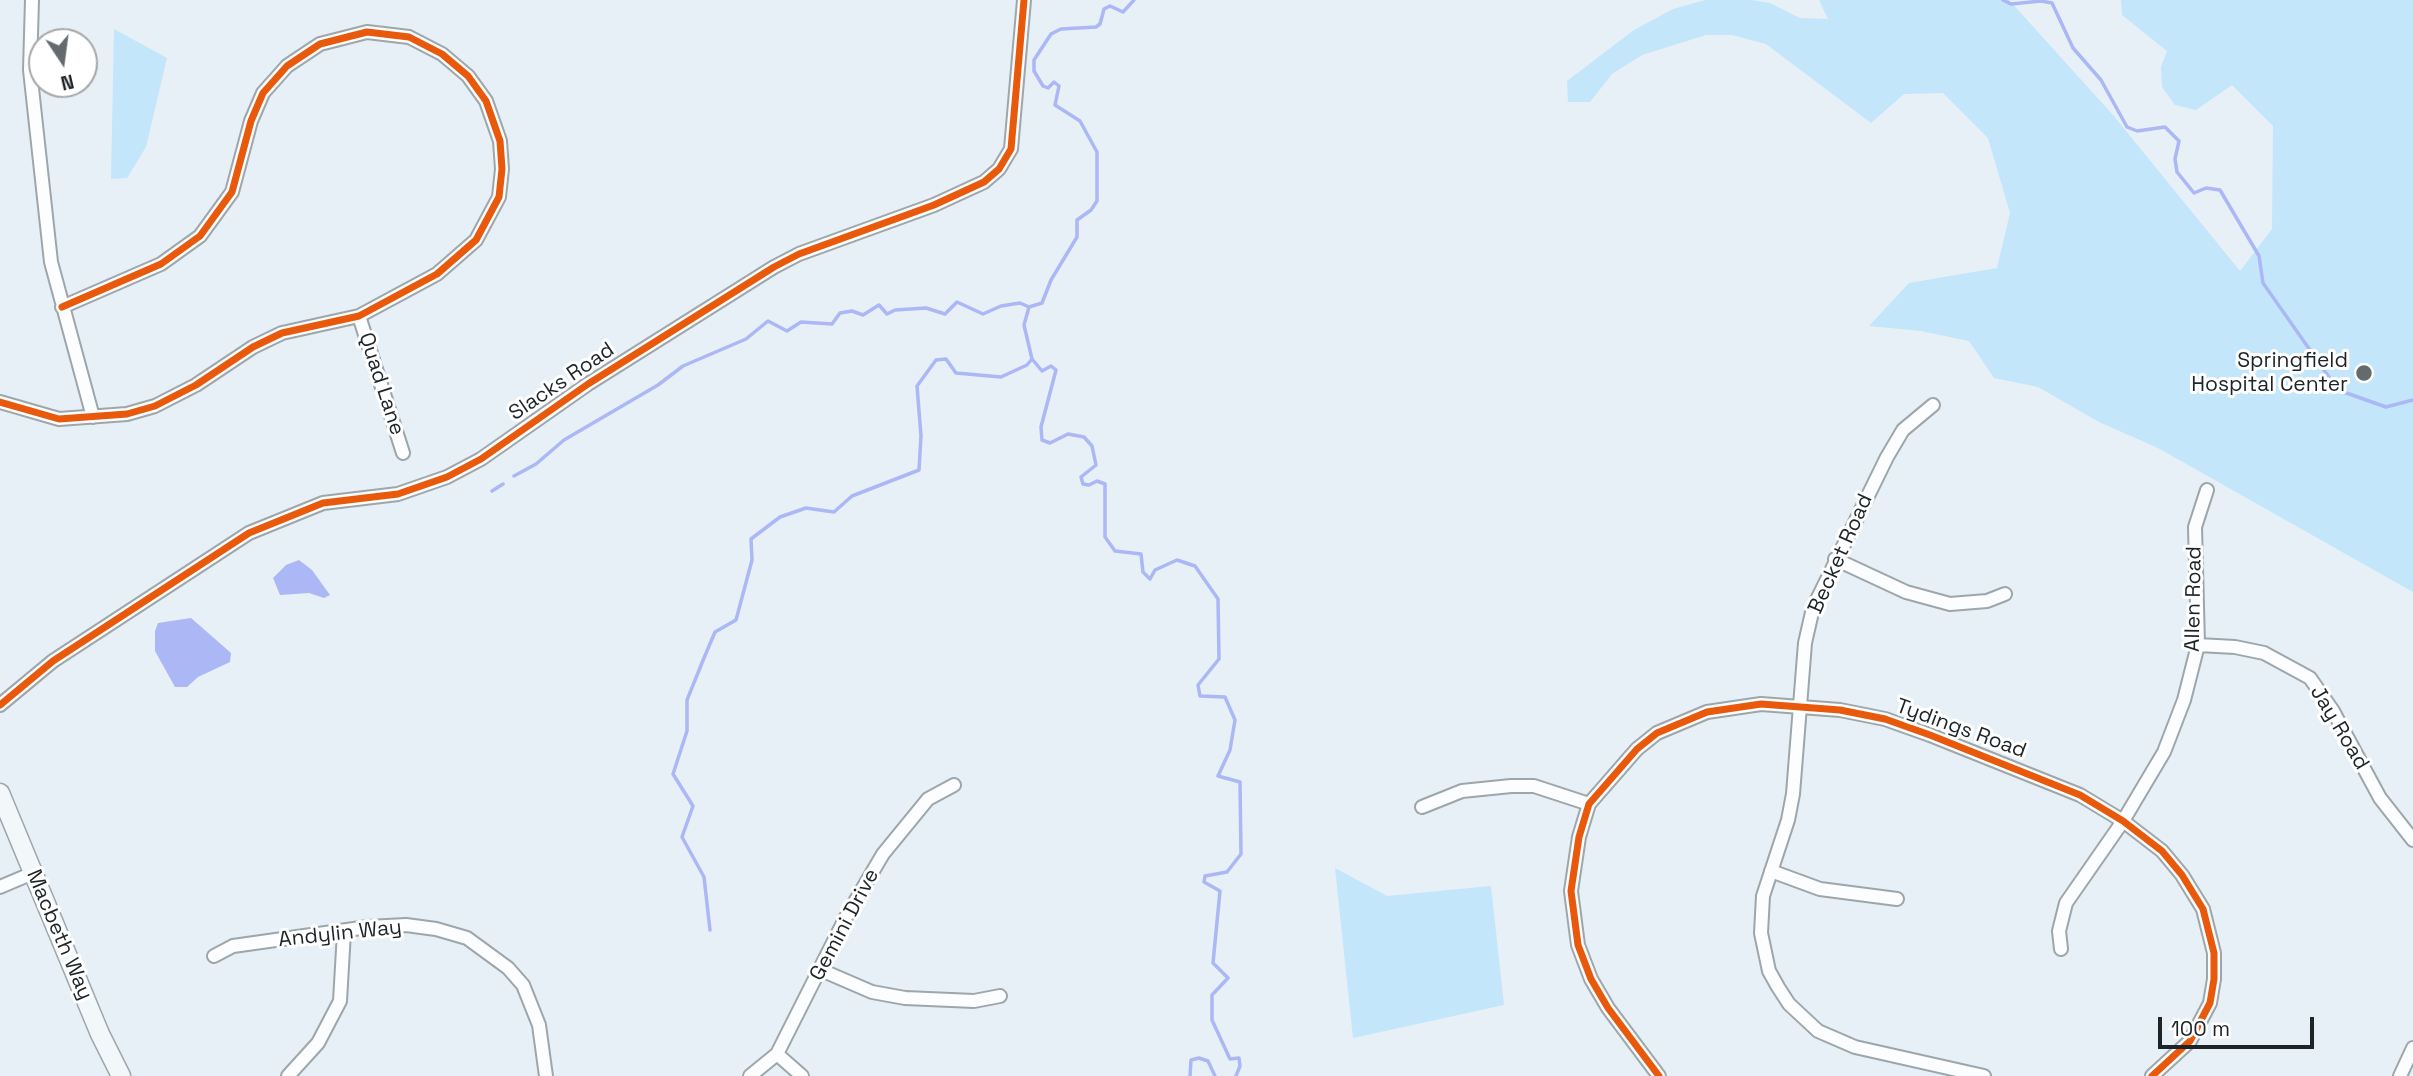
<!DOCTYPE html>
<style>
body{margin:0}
#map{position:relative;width:2413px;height:1076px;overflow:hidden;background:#e6f0f6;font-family:"Space Grotesk",sans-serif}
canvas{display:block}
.north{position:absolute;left:28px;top:28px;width:70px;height:70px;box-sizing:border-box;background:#fff;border:2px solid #a5a7a9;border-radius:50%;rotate:167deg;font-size:19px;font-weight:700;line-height:28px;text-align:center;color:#1d2427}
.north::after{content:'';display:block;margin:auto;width:24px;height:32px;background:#636b6f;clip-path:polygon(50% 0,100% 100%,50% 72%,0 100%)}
.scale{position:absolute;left:2158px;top:1017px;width:156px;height:32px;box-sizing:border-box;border:4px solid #1d2427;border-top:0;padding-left:9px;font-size:21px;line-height:24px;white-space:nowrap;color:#1d2427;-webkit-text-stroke:5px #fff;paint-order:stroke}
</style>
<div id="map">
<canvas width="2413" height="1076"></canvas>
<div class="north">N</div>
<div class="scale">100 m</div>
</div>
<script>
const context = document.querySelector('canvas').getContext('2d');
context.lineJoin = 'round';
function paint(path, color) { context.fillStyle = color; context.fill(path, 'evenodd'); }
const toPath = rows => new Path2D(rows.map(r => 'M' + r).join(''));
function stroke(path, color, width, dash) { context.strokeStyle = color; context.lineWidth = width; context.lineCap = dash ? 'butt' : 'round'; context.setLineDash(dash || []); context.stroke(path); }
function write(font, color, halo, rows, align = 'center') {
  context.font = font + ' "Space Grotesk",sans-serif'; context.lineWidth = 6; context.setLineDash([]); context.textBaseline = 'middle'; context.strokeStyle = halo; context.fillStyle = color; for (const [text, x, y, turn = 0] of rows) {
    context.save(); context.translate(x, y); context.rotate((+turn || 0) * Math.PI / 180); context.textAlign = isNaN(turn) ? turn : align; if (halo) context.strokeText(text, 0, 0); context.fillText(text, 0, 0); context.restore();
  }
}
const green = toPath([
 [1705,0,1751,0,1770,3,1800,18,1828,19,1819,0,2009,0,2113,115,2240,271,2272,229,2273,126,2232,85,2196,110,2175,105,2162,87,2161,67,2167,51,2122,15,2121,0,2413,0,2413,592,2158,448,2099,422,2038,387,1994,378,1969,341,1921,331,1869,326,1909,283,1997,268,2010,213,1988,138,1943,93,1904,94,1871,123,1766,44,1732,35,1706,35,1642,55,1612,74,1590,102,1568,102,1567,81,1634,30,1673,9],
 [114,29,167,58,146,147,127,178,111,179],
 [1335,868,1387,896,1491,886,1504,1005,1353,1038]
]);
const water = toPath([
 [299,560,312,570,330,595,324,598,309,593,280,595,273,578,286,565],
 [191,618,231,653,230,662,198,677,187,687,175,687,155,651,155,631,158,623]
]);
const stream = toPath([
 [1134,0,1123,12,1110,6,1104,9,1100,24,1096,27,1061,29,1051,34,1034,60,1034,71,1043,86,1048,88,1054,82,1059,86,1055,105,1080,121,1097,152,1097,201,1091,210,1077,220,1077,237,1051,280,1042,303,1029,307,1024,325,1032,359,1042,371,1051,366,1056,370,1041,427,1042,440,1050,443,1068,434,1084,437,1092,446,1096,465,1081,477,1083,484,1089,485,1097,481,1105,484,1105,537,1115,551,1141,554,1143,572,1150,579,1155,570,1177,560,1195,566,1218,599,1219,659,1198,685,1200,696,1225,697,1235,720,1230,750,1218,776,1240,782,1241,854,1227,872,1205,876,1204,882,1220,891,1213,963,1228,978,1212,995,1212,1020,1230,1059,1239,1058,1240,1066,1236,1076],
 [2003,0,2011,4,2041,1,2052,3,2073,48,2101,80,2127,127,2137,131,2165,127,2179,141,2175,159,2177,172,2194,193,2206,188,2220,190,2259,256,2263,283,2338,390,2386,407,2413,400],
 [514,476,536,464,564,440,658,385,683,366,746,339,768,321,787,331,801,322,832,324,840,313,852,311,863,315,879,305,887,314,895,310,926,308,945,314,957,302,983,314,1001,306,1020,303,1029,307],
 [492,491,503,484],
 [710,930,704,877,682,837,693,806,673,774,687,731,687,700,704,658,715,632,736,620,752,560,751,539,780,517,806,508,834,512,852,496,919,470,921,436,917,386,936,360,946,359,956,373,1001,377,1027,365,1032,359],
 [1190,1076,1191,1060,1199,1058,1208,1061,1215,1076]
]);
const street = toPath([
 [32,0,30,70,51,262,93,417],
 [359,316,403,453],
 [0,402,59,419,127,414,155,406,196,385,253,347,282,333,359,316,437,274,476,240,499,197,502,169,500,141,486,101,468,76,442,54,409,37,367,32,320,44,287,66,263,93,251,121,232,192,200,236,161,264,62,307],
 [1933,405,1903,430,1887,457,1813,608,1805,643,1793,794,1788,820,1763,896,1761,933,1769,971,1778,987,1789,1004,1818,1031,1855,1047,1984,1076],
 [1835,559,1906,592,1950,604,1987,601,2005,594],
 [2198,645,2235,647,2264,653,2310,678,2333,711,2380,798,2413,840],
 [0,705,53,661,249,533,323,503,398,494,447,477,481,459,588,384,774,267,799,254,934,205,984,182,999,169,1011,149,1024,0],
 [1422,807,1462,791,1511,786,1534,786,1589,804],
 [1771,871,1820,889,1897,899],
 [0,887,33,873],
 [2061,949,2059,931,2066,903,2123,821,2164,752,2184,700,2198,645,2195,527,2207,490],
 [214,956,233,946,368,927,406,925,436,929,467,938,508,968,523,985,539,1025,546,1076],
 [821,970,872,992,905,998,974,1001,1000,996],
 [777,1054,802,1076],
 [288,1076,318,1043,340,1001,344,932],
 [750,1076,777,1054,846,917,883,854,928,799,954,785],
 [1659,1076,1608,1008,1591,979,1578,945,1571,891,1579,837,1589,804,1637,749,1657,733,1707,712,1761,704,1840,710,1885,719,1930,735,2080,795,2123,821,2162,851,2182,875,2203,909,2214,953,2214,979,2210,1003,2190,1041,2152,1076],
 [2400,1076,2413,1048]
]);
const secondary = toPath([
 [0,793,100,1034,121,1076]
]);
const cycleway = toPath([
 [0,402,59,419,127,414,155,406,196,385,253,347,282,333,359,316,437,274,476,240,499,197,502,169,500,141,486,101,468,76,442,54,409,37,367,32,320,44,287,66,263,93,251,121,232,192,200,236,161,264,62,307],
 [0,705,53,661,249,533,323,503,398,494,447,477,481,459,588,384,774,267,799,254,934,205,984,182,999,169,1011,149,1024,0],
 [1659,1076,1608,1008,1591,979,1578,945,1571,891,1579,837,1589,804,1637,749,1657,733,1707,712,1761,704,1840,710,1885,719,1930,735,2080,795,2123,821,2162,851,2182,875,2203,909,2214,953,2214,979,2210,1003,2190,1041,2152,1076]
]);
const markers = [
 [2364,373,9,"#636b6f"]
];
const poiNames = [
 ["Springfield",2348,361],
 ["Hospital Center",2348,385]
];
const streetNames = [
 ["Slacks Road",562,382,-34],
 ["Quad Lane",381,384,72],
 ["Becket Road",1841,554,-66],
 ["Allen Road",2194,599,-89],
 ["Jay Road",2339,728,59],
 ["Tydings Road",1961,729,20],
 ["Gemini Drive",845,925,-62],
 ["Andylin Way",340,934,-6],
 ["Macbeth Way",59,935,67]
];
paint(green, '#c3e6fa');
paint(water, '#acb7f5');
stroke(stream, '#acb7f5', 3.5);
stroke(street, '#9ea6aa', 16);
stroke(secondary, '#9ea6aa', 21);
stroke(street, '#fbfdfe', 12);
stroke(secondary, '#f2f7f9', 18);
stroke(cycleway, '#e8590c', 7);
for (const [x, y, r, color] of markers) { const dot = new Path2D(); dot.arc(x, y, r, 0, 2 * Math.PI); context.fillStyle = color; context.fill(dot); stroke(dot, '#fff', 2.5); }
write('21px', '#1d2427', '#fff', poiNames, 'right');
write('21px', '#1d2427', '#fff', streetNames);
</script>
